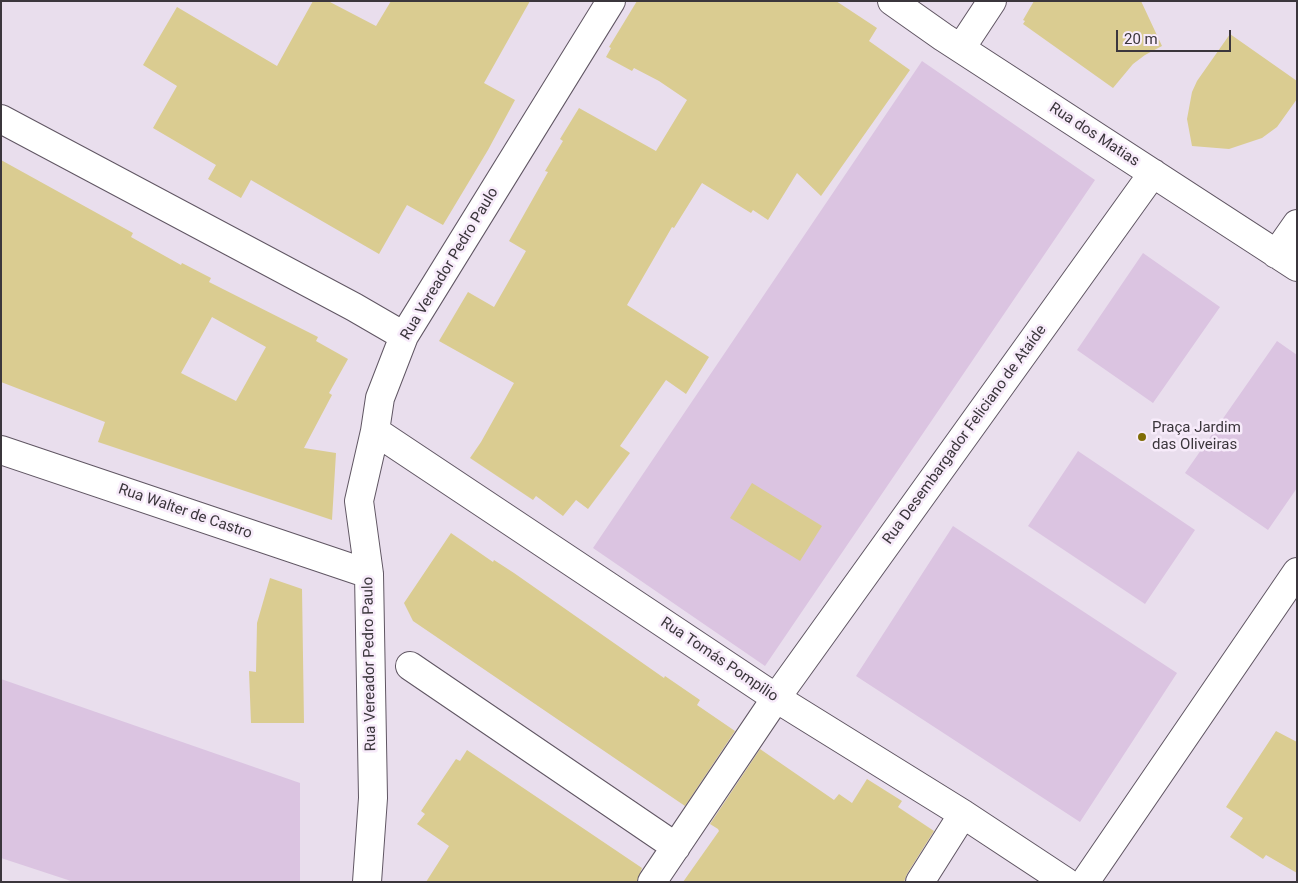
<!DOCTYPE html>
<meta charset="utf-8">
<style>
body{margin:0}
#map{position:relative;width:1298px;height:883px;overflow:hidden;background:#e9deed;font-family:Roboto,sans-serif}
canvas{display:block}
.frame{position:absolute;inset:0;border:2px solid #3b363c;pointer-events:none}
.scale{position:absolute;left:1116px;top:30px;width:115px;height:22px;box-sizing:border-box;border:2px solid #3b363c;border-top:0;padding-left:6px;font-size:15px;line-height:18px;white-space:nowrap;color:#3b363c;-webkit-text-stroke:4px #f7ebfa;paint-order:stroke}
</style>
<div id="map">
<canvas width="1298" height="883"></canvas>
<div class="frame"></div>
<div class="scale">20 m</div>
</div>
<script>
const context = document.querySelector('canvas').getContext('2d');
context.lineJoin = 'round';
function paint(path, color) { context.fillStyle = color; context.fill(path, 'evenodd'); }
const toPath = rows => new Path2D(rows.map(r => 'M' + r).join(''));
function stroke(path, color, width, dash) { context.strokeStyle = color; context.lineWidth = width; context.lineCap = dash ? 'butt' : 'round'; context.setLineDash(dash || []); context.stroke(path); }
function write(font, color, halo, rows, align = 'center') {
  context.font = font + ' Roboto,sans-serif'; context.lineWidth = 5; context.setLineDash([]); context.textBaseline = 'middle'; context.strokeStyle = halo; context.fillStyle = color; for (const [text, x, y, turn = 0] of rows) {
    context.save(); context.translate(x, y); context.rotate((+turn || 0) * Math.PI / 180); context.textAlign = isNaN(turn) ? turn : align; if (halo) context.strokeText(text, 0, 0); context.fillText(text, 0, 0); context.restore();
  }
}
const green = toPath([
 [922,61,1095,180,765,666,593,548],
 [1143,253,1220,307,1153,403,1077,350],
 [1277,341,1297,355,1297,488,1268,530,1185,473],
 [1078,451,1195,530,1145,604,1028,526],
 [953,526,1177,673,1080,822,856,676],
 [1,679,300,783,300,882,74,882,1,858]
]);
const building = toPath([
 [313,1,328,1,376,26,391,1,530,1,484,83,515,100,488,150,443,225,407,205,379,254,251,180,241,198,208,179,216,165,153,128,177,86,143,65,177,7,277,66],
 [637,1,836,1,877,28,869,41,910,70,821,196,797,173,768,220,753,210,751,213,702,183,674,228,672,227,627,305,709,357,686,394,666,380,620,446,630,453,588,509,576,500,563,516,536,496,533,500,470,458,481,442,514,383,439,341,468,292,494,307,526,251,509,241,548,172,545,171,563,141,560,139,579,108,656,151,687,100,659,81,634,68,632,71,606,57,611,48,609,47],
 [1034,1,1141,1,1162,46,1145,55,1133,64,1113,88,1023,24,1025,21,1023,20],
 [1230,34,1297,81,1297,99,1277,127,1262,138,1229,149,1192,146,1187,119,1192,92,1197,81],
 [1,160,133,233,131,237,181,265,182,263,211,278,209,282,318,337,316,341,348,359,329,393,332,395,304,448,336,453,332,520,98,442,105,422,1,382],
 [212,317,266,347,236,401,181,373],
 [752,483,822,526,800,561,730,518],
 [451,533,493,562,494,560,514,573,664,678,665,676,700,700,697,705,735,731,685,806,413,621,404,603],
 [270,578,302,589,304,723,251,723,249,671,256,672,257,623],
 [1276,731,1297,742,1297,873,1266,855,1263,859,1230,837,1243,818,1226,807],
 [760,749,834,800,839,794,852,803,867,779,902,801,898,807,934,831,907,874,904,882,683,882,719,831,718,829,710,824],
 [467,750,642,868,637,882,426,882,449,846,417,824,425,814,421,811,456,759,460,761]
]);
const street = toPath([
 [892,1,943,37,1297,267],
 [961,48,992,1],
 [1,119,354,307,404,336],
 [1276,254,1297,224],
 [375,431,776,698,963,814,1066,882],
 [1,450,369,574],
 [410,666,676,847],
 [367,882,373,798,369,574,359,501,375,431,380,398,404,336,611,1],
 [652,882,776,698,1153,173],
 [920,882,963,814],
 [1085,882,1297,572]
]);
const markers = [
 [1142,437,5,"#7f6c06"]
];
const streetNames = [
 ["Rua dos Matias",1094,135,33],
 ["Rua Vereador Pedro Paulo",450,264,-59],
 ["Rua Desembargador Feliciano de Ataíde",965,435,-54],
 ["Rua Walter de Castro",185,512,19],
 ["Rua Tomás Pompilio",719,660,34],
 ["Rua Vereador Pedro Paulo",370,664,-91]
];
const poiNames = [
 ["Praça Jardim",1152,428],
 ["das Oliveiras",1152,445]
];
paint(green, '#dbc4e1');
paint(building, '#dacc91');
stroke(street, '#605663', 30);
stroke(street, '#fff', 28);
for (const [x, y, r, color] of markers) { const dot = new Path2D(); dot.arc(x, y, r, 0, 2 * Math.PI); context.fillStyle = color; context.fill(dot); stroke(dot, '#f7ebfa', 2); }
write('15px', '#3b363c', '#f7ebfa', streetNames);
write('15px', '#3b363c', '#f7ebfa', poiNames, 'left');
</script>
